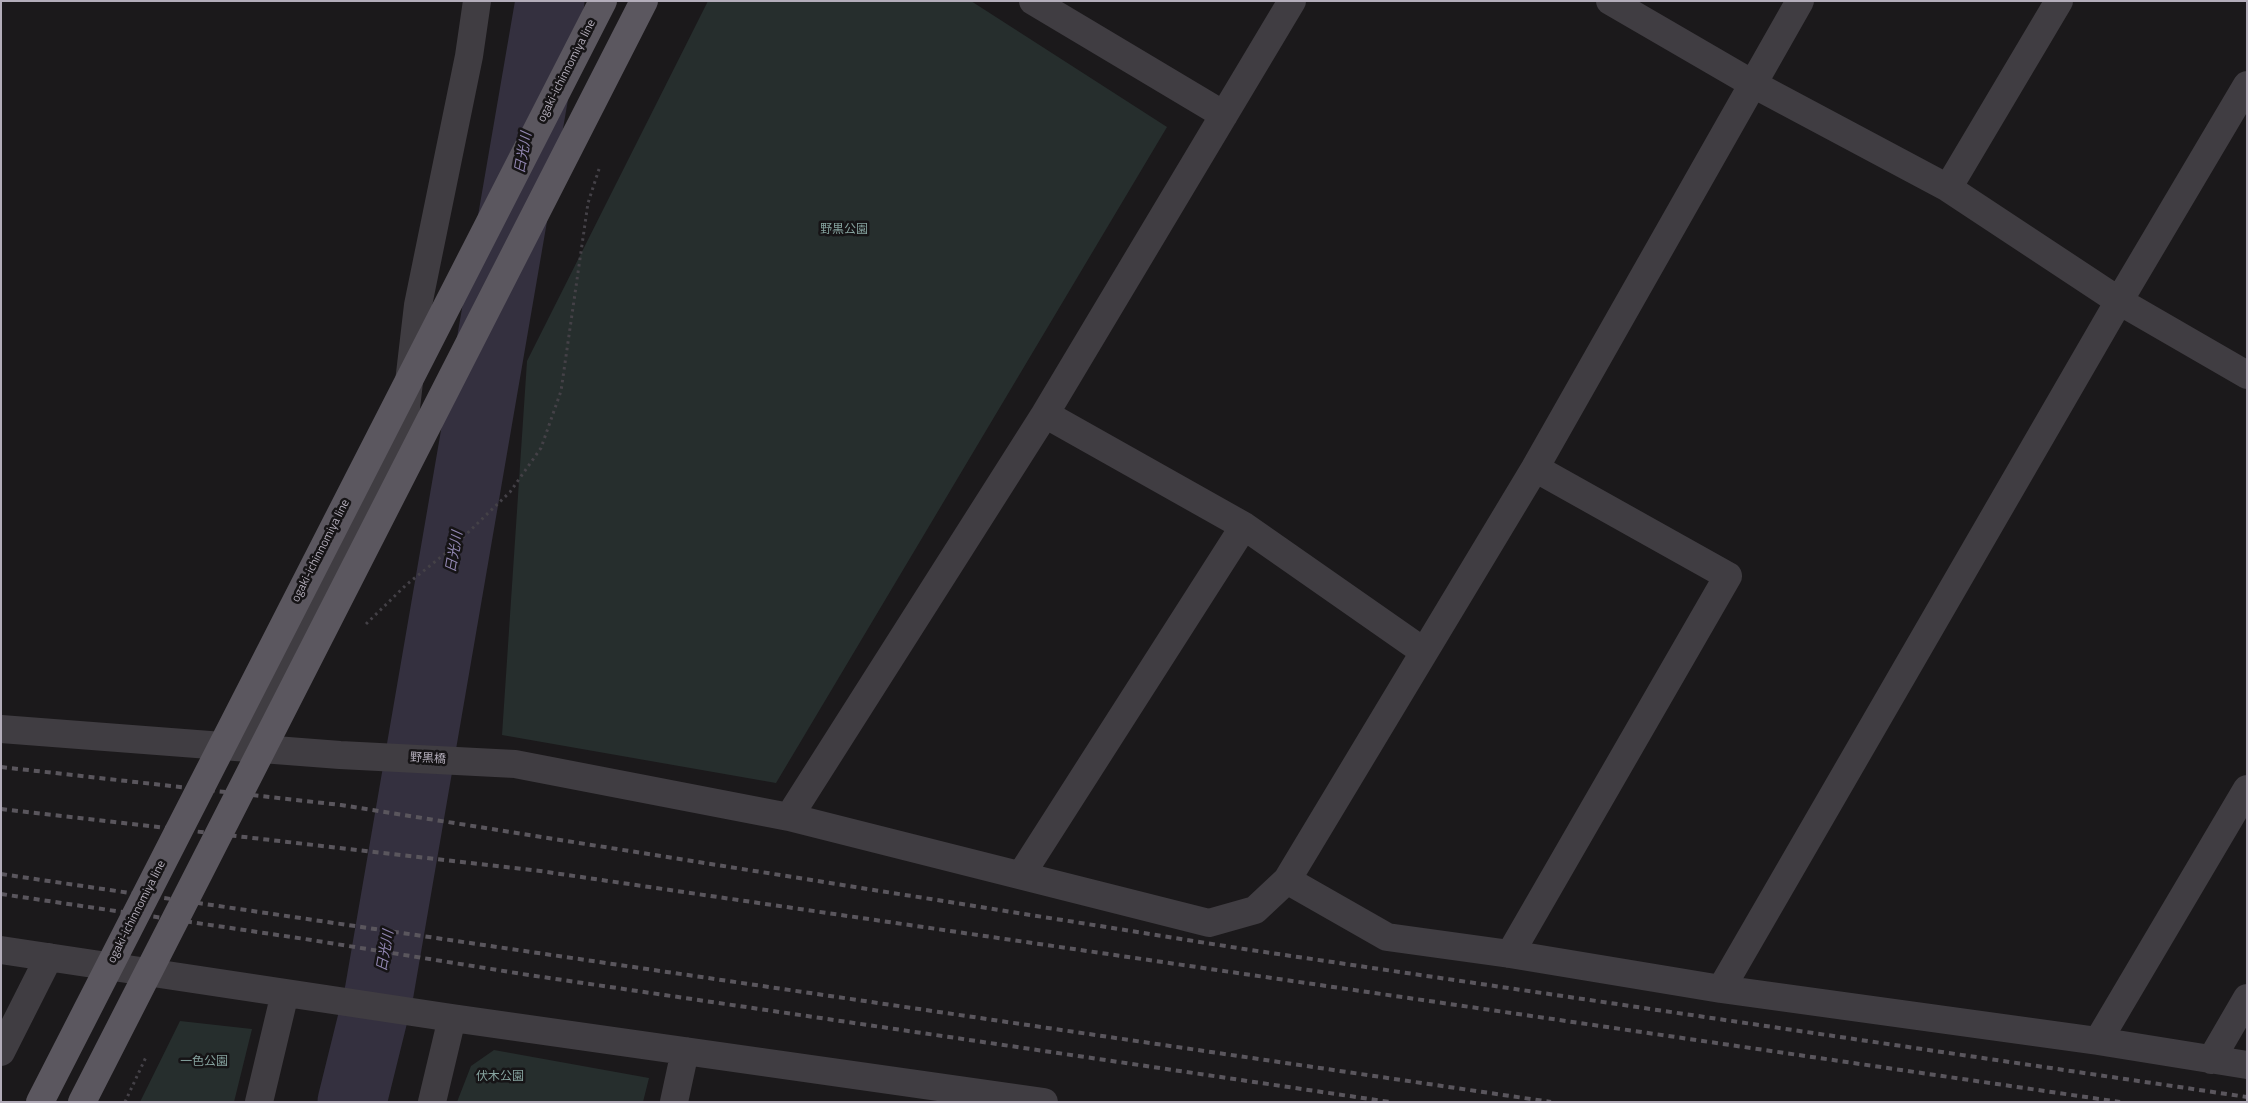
<!DOCTYPE html>
<meta charset="utf-8">
<style>
body{margin:0}
#map{position:relative;width:2248px;height:1103px;overflow:hidden;background:#1b191b;font-family:"Titillium Web",sans-serif}
canvas{display:block}
.frame{position:absolute;inset:0;border:2px solid #b3adba;pointer-events:none}
</style>
<div id="map">
<canvas width="2248" height="1103"></canvas>
<div class="frame"></div>
</div>
<script>
const context = document.querySelector('canvas').getContext('2d');
context.lineJoin = 'round';
function paint(path, color) { context.fillStyle = color; context.fill(path, 'evenodd'); }
const toPath = rows => new Path2D(rows.map(r => 'M' + r).join(''));
function stroke(path, color, width, dash) { context.strokeStyle = color; context.lineWidth = width; context.lineCap = dash ? 'butt' : 'round'; context.setLineDash(dash || []); context.stroke(path); }
function write(font, color, halo, rows, align = 'center') {
  context.font = font + ' "Titillium Web","Noto Sans JP",sans-serif'; context.lineWidth = 5; context.setLineDash([]); context.textBaseline = 'middle'; context.strokeStyle = halo; context.fillStyle = color; for (const [text, x, y, turn = 0] of rows) {
    context.save(); context.translate(x, y); context.rotate((+turn || 0) * Math.PI / 180); context.textAlign = isNaN(turn) ? turn : align; if (halo) context.strokeText(text, 0, 0); context.fillText(text, 0, 0); context.restore();
  }
}
const green = toPath([
 [708,1,971,1,1167,127,776,783,502,735,527,361],
 [180,1021,252,1029,234,1102,140,1102],
 [494,1050,649,1078,643,1102,457,1102,471,1066]
]);
const river = toPath([
 [352,1102,379,993,550,1]
]);
const street = toPath([
 [1033,1,1224,115],
 [1610,1,1753,84,1948,188,2119,301,2247,375],
 [1948,188,2059,1],
 [1045,414,1244,526,1423,651],
 [1,729,340,755,515,764,789,817,1209,923,1255,910,1287,880,1387,937,1510,954,1721,989,2098,1041,2247,1065],
 [245,748,393,456,404,425,418,305,469,56,477,1],
 [789,817,1045,414,1292,1],
 [1021,875,1244,526],
 [1287,880,1535,468,1800,1],
 [1,950,452,1018,1044,1102],
 [1510,954,1728,576,1535,468],
 [1721,989,2119,301,2247,85],
 [2098,1041,2247,789],
 [1,1052,49,957],
 [2211,1060,2247,998],
 [259,1102,285,993],
 [432,1102,452,1018],
 [674,1102,685,1051]
]);
const rail = toPath([
 [1,767,341,805,1244,949,2247,1097],
 [1,809,540,871,2120,1102],
 [1,874,1551,1102],
 [1,894,305,939,522,974,1390,1102]
]);
const pathBridge = toPath([
 [366,624,406,585,452,548,510,492,541,448,561,391,588,203,600,166],
 [125,1102,146,1057]
]);
const primaryBridge = toPath([
 [40,1102,603,1],
 [82,1102,644,1]
]);
const streetNames = [
 ["ogaki-ichinnomiya line",567,71,-63],
 ["ogaki-ichinnomiya line",321,551,-63],
 ["野黒橋",428,759,3],
 ["ogaki-ichinnomiya line",137,912,-63]
];
const parkNames = [
 ["野黒公園",844,230],
 ["一色公園",204,1062],
 ["伏木公園",500,1077]
];
const waterNames = [
 ["日光川",524,153,-80],
 ["日光川",455,552,-80],
 ["日光川",386,951,-80]
];
paint(green, '#262e2d');
stroke(river, '#34303f', 69);
stroke(street, '#403d42', 28);
stroke(rail, '#5a565d', 4, [6, 5]);
stroke(pathBridge, '#444147', 3, [2.5, 4]);
stroke(primaryBridge, '#5b575f', 28);
write('12px', '#b3adba', '#161416', streetNames);
write('12px', '#86a39f', '#161416', parkNames);
write('italic 14px', '#9287b2', '#161416', waterNames);
</script>
